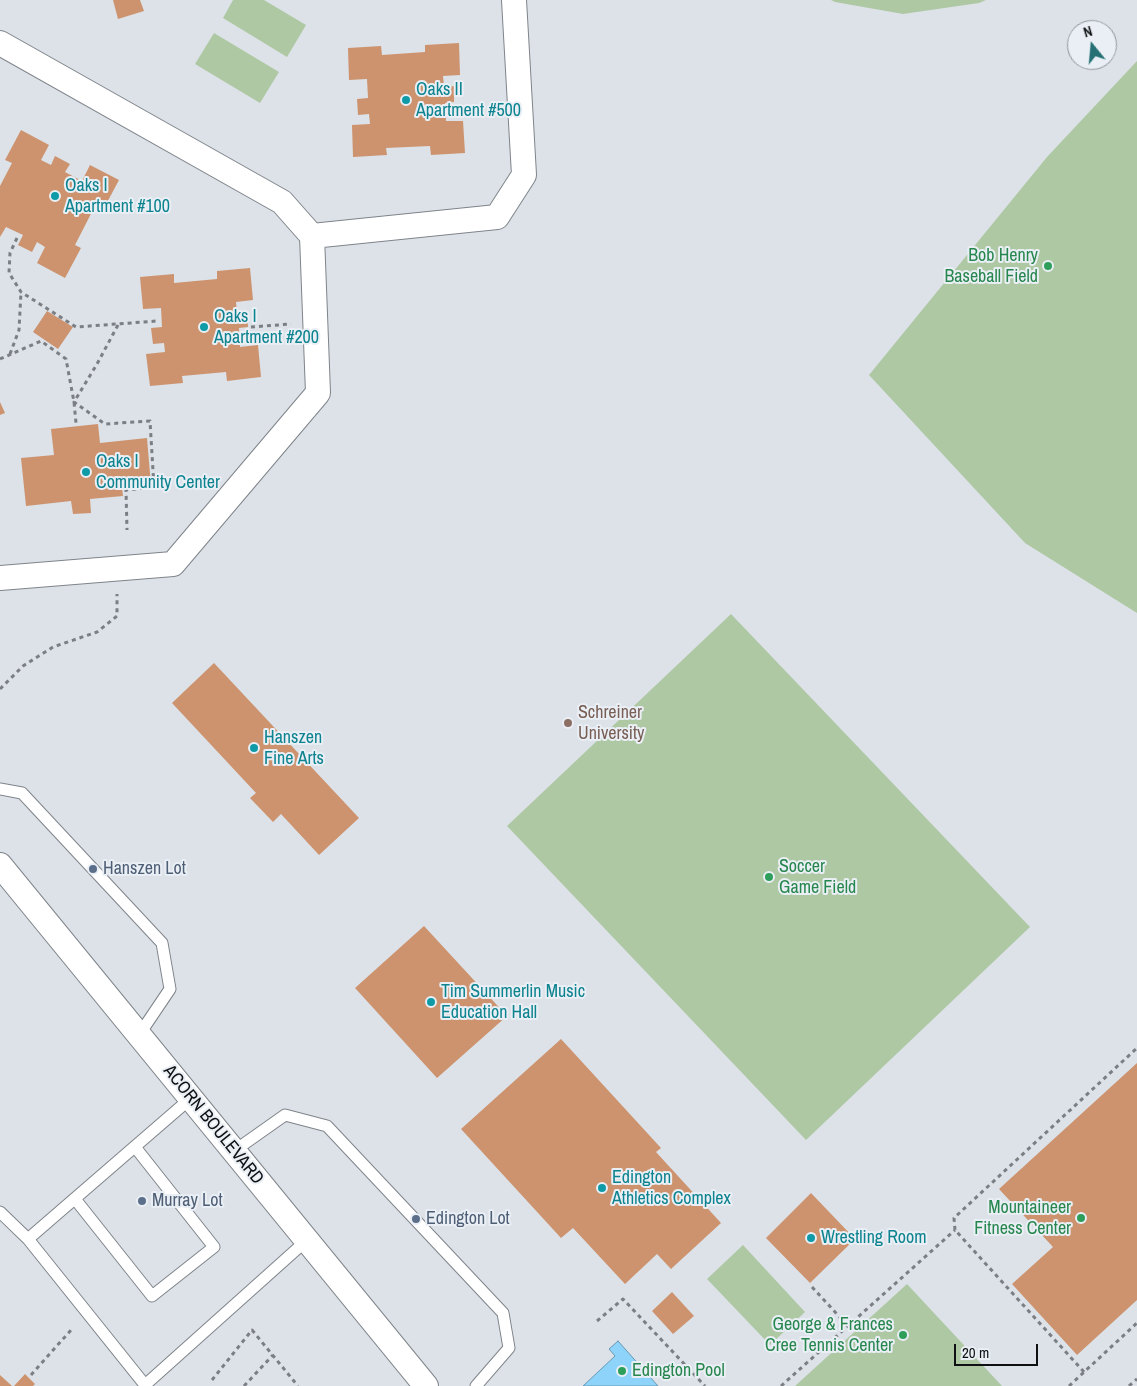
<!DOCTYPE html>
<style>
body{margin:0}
#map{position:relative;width:1137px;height:1386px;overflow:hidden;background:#dce2e8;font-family:"Archivo Narrow",sans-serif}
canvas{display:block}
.north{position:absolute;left:1067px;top:20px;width:50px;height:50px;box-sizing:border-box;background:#e9eff5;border:1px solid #91969a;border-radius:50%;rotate:343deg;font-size:14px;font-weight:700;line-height:20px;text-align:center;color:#0e1012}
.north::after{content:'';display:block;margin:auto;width:18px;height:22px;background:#257074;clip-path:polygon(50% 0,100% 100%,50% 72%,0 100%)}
.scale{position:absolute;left:954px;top:1344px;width:84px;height:22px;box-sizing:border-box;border:2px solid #0e1012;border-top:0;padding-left:6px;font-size:15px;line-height:18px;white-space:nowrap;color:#0e1012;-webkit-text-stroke:4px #e9eff5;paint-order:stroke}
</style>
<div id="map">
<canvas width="1137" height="1386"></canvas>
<div class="north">N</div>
<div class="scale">20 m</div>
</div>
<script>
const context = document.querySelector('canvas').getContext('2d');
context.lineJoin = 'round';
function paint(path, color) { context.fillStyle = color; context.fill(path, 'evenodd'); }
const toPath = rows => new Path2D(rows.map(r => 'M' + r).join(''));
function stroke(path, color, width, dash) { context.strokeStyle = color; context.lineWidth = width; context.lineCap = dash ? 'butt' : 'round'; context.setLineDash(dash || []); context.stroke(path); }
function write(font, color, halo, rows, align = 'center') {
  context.font = font + ' "Archivo Narrow",sans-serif'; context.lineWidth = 4; context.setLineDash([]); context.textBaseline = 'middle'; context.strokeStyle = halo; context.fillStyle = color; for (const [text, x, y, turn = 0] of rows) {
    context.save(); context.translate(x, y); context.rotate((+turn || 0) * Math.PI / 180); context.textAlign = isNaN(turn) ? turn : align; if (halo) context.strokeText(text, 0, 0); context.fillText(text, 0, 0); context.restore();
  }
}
const green = toPath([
 [233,0,264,0,306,25,287,57,223,18],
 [831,0,986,0,979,3,903,14,835,2],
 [214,33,279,72,260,103,195,64],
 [1137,61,1137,613,1025,543,869,375,1047,157],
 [731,614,1030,927,806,1140,507,826],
 [743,1245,805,1312,770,1345,707,1279],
 [907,1284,1002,1386,795,1386]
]);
const water = toPath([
 [618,1341,658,1386,583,1386,615,1356,609,1349,618,1341]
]);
const building = toPath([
 [113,0,140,0,144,11,118,19],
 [459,43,460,75,443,76,444,87,454,86,454,102,445,103,446,121,463,121,465,153,431,155,430,146,386,148,387,155,353,157,352,125,370,124,369,114,358,115,357,99,368,98,367,79,349,80,348,48,381,46,382,55,425,52,425,45],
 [21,130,49,145,41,160,51,165,55,156,70,164,65,172,82,181,90,165,119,180,103,210,95,206,75,245,81,248,65,278,37,263,45,247,37,242,32,252,18,245,23,235,6,227,0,237,0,186,12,163,5,160],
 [250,268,253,300,236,302,237,312,247,311,248,327,239,328,240,347,258,345,261,377,227,381,226,372,182,376,183,383,150,386,146,354,165,352,164,343,153,344,151,328,162,327,161,308,143,309,140,277,174,274,174,283,217,279,217,271],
 [47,311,73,327,58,349,33,332],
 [0,402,5,413,0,415],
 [98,424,100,443,147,438,151,485,122,488,123,496,90,499,91,513,73,514,71,501,26,506,21,458,54,455,51,429],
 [214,663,359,818,319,855,281,814,273,822,250,798,256,793,172,703],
 [424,926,507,1016,437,1078,355,988],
 [561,1039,661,1148,656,1152,721,1223,671,1269,657,1254,625,1284,573,1228,561,1238,461,1129],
 [1137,1063,1137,1300,1077,1355,1012,1284,1053,1247,999,1189],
 [811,1193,855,1239,810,1283,766,1238],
 [672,1292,694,1316,673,1334,652,1311],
 [25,1374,35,1384,33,1386,14,1386],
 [0,1375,12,1386,0,1386]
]);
const path = toPath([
 [17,238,10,253,9,273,21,292,76,327,157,321],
 [118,325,97,364,74,402,105,424,150,421,154,487,126,490,127,530],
 [251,327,291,324],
 [10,354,19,330,21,292],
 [0,359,41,341,66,359,74,402,76,423],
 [0,689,23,666,53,647,97,632,117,616,117,594],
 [812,1287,848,1326],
 [597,1321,623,1299,705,1386],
 [1084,1372,955,1230,954,1218,1137,1048],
 [31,1375,71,1330],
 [212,1380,252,1330,298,1386],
 [244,1386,273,1355],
 [781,1386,955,1230],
 [1069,1386,1137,1323],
 [1129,1386,1137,1379]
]);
const service = toPath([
 [0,789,22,793,162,943,170,989,139,1035],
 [234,1151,285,1115,327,1126,503,1313,509,1348,476,1386],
 [75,1199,152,1296,214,1247,135,1147],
 [0,1212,28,1239,145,1385,307,1240],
 [28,1239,191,1098]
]);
const minor = toPath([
 [0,43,282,202,312,236],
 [0,578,173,564,318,393,312,236,497,217,524,175,514,0],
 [0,865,426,1386]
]);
const markers = [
 [406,100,5,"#0f9aa8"],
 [55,196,5,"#0f9aa8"],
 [1048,266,5,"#2e9e5b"],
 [204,327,5,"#0f9aa8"],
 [86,472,5,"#0f9aa8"],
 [568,723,5,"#8d6e63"],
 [254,748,5,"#0f9aa8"],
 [93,869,5,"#5c6f8a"],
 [769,877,5,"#2e9e5b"],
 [431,1002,5,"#0f9aa8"],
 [602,1188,5,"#0f9aa8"],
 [142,1201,5,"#5c6f8a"],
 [1081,1218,5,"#2e9e5b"],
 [416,1219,5,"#5c6f8a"],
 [811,1238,5,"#0f9aa8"],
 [903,1335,5,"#2e9e5b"],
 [622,1371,5,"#2e9e5b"]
];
const cultureNames = [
 ["Oaks II",416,90],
 ["Apartment #500",416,111],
 ["Oaks I",65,186],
 ["Apartment #100",65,207],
 ["Oaks I",214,317],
 ["Apartment #200",214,338],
 ["Oaks I",96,462],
 ["Community Center",96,483],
 ["Hanszen",264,738],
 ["Fine Arts",264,759],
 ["Tim Summerlin Music",441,992],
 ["Education Hall",441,1013],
 ["Edington",612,1178],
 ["Athletics Complex",612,1199],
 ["Wrestling Room",821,1238]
];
const leisureNames = [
 ["Bob Henry",1038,256],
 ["Baseball Field",1038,277],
 ["Soccer",779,867,"left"],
 ["Game Field",779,888,"left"],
 ["Mountaineer",1071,1208],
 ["Fitness Center",1071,1229],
 ["George & Frances",893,1325],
 ["Cree Tennis Center",893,1346],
 ["Edington Pool",632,1371,"left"]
];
const educationNames = [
 ["Schreiner",578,713],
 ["University",578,734]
];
const serviceNames = [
 ["Hanszen Lot",103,869],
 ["Murray Lot",152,1201],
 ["Edington Lot",426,1219]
];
const streetNames = [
 ["ACORN BOULEVARD",213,1125,51]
];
paint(green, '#afc8a4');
paint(water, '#8ed3f9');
stroke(water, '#6898b4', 1);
paint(building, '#cd936e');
stroke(service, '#7f848a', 13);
stroke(minor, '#7f848a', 26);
stroke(path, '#7b7f83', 3, [4, 4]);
stroke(service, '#fff', 11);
stroke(minor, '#fff', 24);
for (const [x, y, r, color] of markers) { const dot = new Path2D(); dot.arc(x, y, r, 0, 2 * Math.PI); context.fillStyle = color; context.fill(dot); stroke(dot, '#e9eff5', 2); }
write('18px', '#0d838f', '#e9eff5', cultureNames, 'left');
write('18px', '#27864d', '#e9eff5', leisureNames, 'right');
write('18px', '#785e54', '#e9eff5', educationNames, 'left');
write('18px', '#4e5e75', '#e9eff5', serviceNames, 'left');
write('18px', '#0e1012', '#e9eff5', streetNames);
</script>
